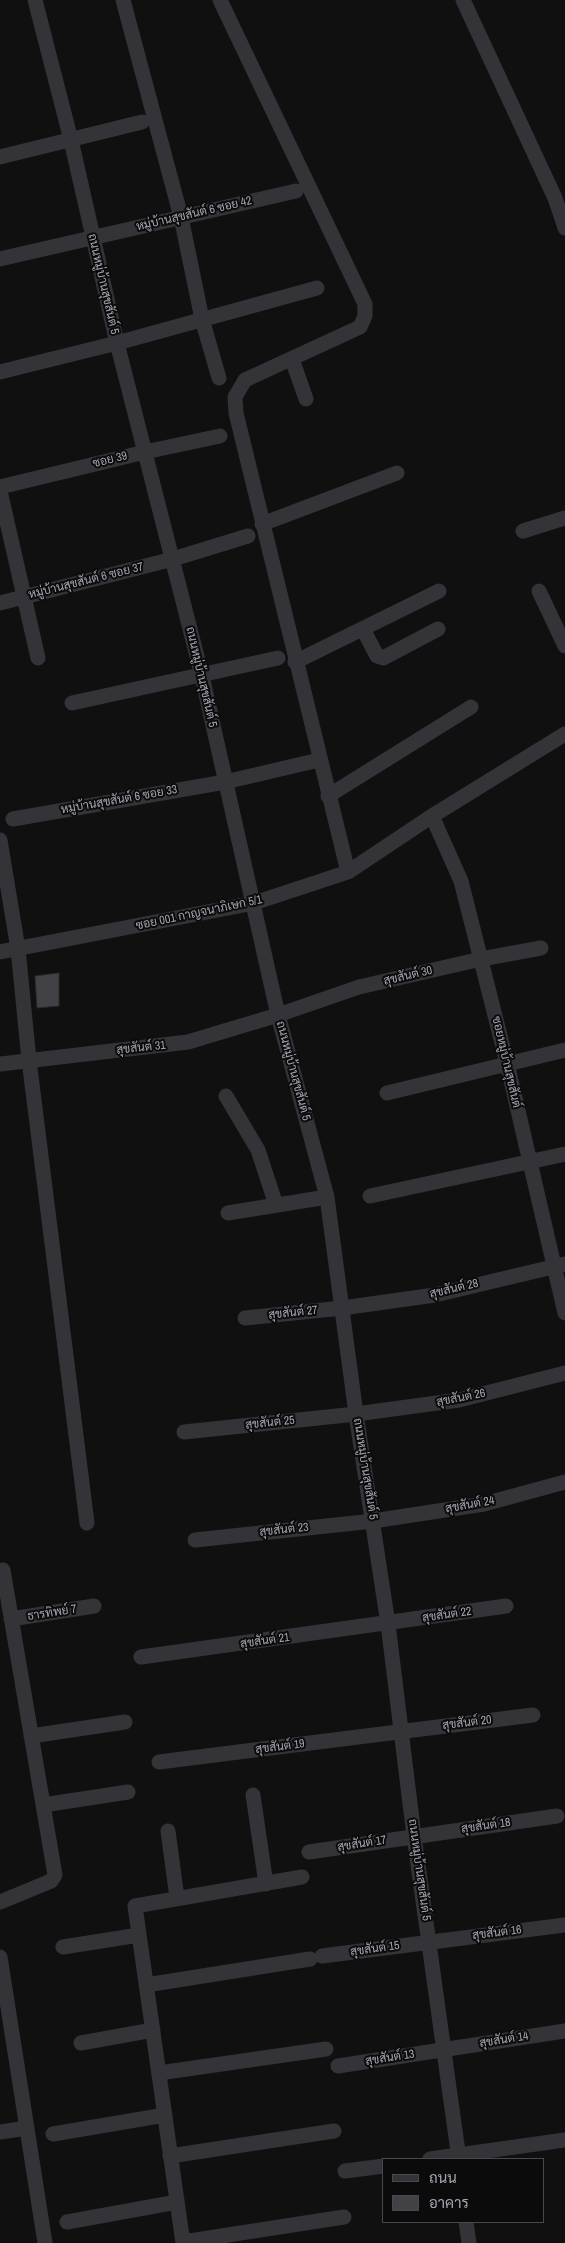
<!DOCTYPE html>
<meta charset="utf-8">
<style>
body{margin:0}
#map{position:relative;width:565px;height:2243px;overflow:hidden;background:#101011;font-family:"Archivo Narrow",Sarabun,sans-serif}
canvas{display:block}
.legend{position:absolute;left:382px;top:2158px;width:162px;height:65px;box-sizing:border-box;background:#0b0b0c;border:1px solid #48494e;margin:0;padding:6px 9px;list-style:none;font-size:15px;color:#a3a6b0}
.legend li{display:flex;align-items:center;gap:10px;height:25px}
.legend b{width:25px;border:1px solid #48494e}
</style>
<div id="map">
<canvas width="565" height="2243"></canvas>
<ul class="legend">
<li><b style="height:6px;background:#343438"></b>ถนน</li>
<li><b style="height:14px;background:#424246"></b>อาคาร</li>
</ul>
</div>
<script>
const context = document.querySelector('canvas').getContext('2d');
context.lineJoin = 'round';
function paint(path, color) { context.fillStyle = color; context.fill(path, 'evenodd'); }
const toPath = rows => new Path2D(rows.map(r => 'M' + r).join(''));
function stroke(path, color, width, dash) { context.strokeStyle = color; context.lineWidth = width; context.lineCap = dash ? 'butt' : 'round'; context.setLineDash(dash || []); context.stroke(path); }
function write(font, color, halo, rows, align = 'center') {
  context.font = font + ' "Archivo Narrow",Sarabun,sans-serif'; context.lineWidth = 4; context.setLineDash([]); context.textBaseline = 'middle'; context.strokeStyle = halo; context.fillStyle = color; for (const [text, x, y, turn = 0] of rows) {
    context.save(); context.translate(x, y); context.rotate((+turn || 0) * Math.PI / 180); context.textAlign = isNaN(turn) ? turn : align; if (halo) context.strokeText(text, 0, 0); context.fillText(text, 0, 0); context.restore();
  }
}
const building = toPath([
 [59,973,59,1006,37,1008,35,976,59,973]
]);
const minor = toPath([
 [35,0,71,140,117,343,202,676,278,1015,327,1197,356,1414,388,1624,414,1836,459,2159],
 [123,0,181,217,202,319,219,378],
 [220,0,365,304,365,316,360,327,245,380,235,397,236,413,348,872],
 [463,0,555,198,565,228],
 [0,157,142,122],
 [0,259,296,191],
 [292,359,306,399],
 [0,372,117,343,317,288],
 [0,487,145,452,220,436],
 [0,491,38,658],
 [262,524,397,473],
 [523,531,565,518],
 [539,591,565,646],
 [0,603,173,559,248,536],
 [363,629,377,656,383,658,438,629],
 [295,662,439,591],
 [72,703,278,658],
 [328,796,471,707],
 [432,816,461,881,507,1063,565,1313],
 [13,819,225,782,319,760],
 [0,840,18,949,29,1060,87,1523],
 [0,952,254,903,348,872,432,816,565,734],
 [0,1064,188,1042,278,1015,359,987,481,959,541,948],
 [387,1093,565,1050],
 [226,1096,258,1150,276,1205],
 [370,1196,565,1154],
 [228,1213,327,1197],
 [245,1318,342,1308,435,1295,565,1264],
 [184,1432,356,1414,459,1400,565,1373],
 [195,1540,373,1521,484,1504,565,1482],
 [11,1619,94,1606],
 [141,1657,506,1606],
 [31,1736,125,1722],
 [159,1762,533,1715],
 [253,1795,266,1884],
 [43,1805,128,1792],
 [168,1831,177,1898],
 [309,1852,557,1816],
 [0,1902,51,1881,55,1875,3,1570],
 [63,1947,139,1935],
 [322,1956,565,1925],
 [0,1957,45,2243],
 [146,1985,310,1959],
 [81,2043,153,2030],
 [338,2066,565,2031],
 [159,2073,326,2049],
 [0,2132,27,2128],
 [53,2134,165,2115],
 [170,2156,334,2131],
 [430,2159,565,2140],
 [345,2171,384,2166],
 [67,2222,177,2202],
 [466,2222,469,2243],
 [183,2242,344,2217],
 [183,2243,135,1906,302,1877]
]);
const streetNames = [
 ["หมู่บ้านสุขสันต์ 6 ซอย 42",194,214,-13],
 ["ถนนหมู่บ้านสุขสันต์ 5",103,284,77],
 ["ซอย 39",110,460,-14],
 ["หมู่บ้านสุขสันต์ 6 ซอย 37",86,581,-14],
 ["ถนนหมู่บ้านสุขสันต์ 5",201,677,77],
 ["หมู่บ้านสุขสันต์ 6 ซอย 33",119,800,-10],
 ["ซอย 001 กาญจนาภิเษก 5/1",199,913,-12],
 ["สุขสันต์ 30",408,976,-13],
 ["สุขสันต์ 31",141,1048,-6],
 ["ซอยหมู่บ้านสุขสันต์",506,1062,77],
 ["ถนนหมู่บ้านสุขสันต์ 5",293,1071,75],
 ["สุขสันต์ 28",454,1289,-13],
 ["สุขสันต์ 27",293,1313,-6],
 ["สุขสันต์ 26",461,1398,-11],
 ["สุขสันต์ 25",270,1423,-6],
 ["ถนนหมู่บ้านสุขสันต์ 5",365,1469,81],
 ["สุขสันต์ 24",470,1505,-10],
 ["สุขสันต์ 23",284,1530,-6],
 ["ธารทิพย์ 7",52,1613,-9],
 ["สุขสันต์ 22",447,1615,-8],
 ["สุขสันต์ 21",265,1641,-8],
 ["สุขสันต์ 20",467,1723,-7],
 ["สุขสันต์ 19",280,1747,-7],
 ["สุขสันต์ 18",486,1826,-8],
 ["สุขสันต์ 17",362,1844,-9],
 ["ถนนหมู่บ้านสุขสันต์ 5",419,1870,82],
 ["สุขสันต์ 16",497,1933,-7],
 ["สุขสันต์ 15",375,1949,-8],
 ["สุขสันต์ 14",504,2040,-9],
 ["สุขสันต์ 13",390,2058,-9]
];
paint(building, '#424246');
stroke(building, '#2b2a2d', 1);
stroke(minor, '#343438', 15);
write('12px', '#a3a6b0', '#0b0b0c', streetNames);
</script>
